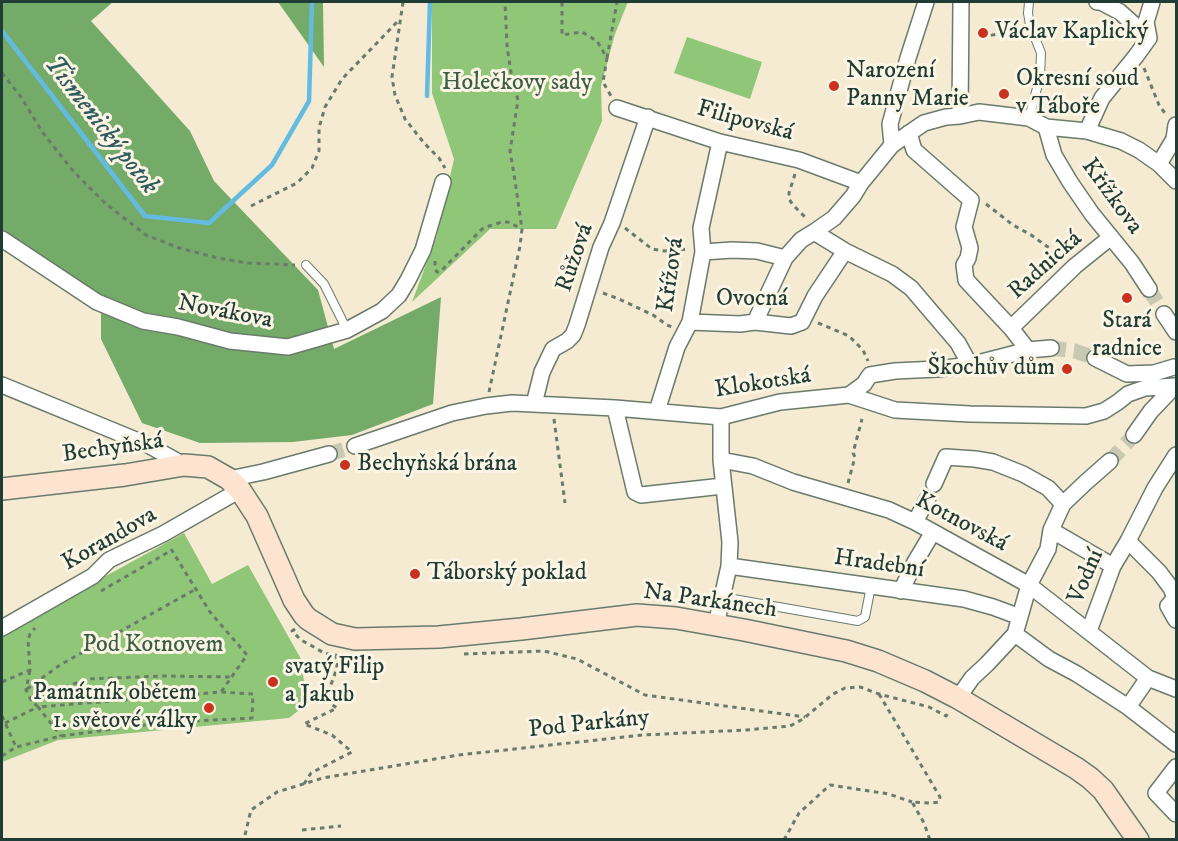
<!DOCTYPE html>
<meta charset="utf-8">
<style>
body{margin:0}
#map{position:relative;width:1178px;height:841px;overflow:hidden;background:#f4ebd2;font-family:"IM FELL DW Pica",serif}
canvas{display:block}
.frame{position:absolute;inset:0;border:3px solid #1f3d34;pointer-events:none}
</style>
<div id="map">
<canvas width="1178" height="841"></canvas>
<div class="frame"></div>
</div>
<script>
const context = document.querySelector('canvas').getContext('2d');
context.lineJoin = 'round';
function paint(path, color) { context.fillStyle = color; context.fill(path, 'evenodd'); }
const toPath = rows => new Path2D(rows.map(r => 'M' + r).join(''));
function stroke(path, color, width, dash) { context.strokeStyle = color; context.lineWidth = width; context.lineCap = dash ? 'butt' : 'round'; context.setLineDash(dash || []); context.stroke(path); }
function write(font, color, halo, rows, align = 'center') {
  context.font = font + ' "IM FELL DW Pica",serif'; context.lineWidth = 6; context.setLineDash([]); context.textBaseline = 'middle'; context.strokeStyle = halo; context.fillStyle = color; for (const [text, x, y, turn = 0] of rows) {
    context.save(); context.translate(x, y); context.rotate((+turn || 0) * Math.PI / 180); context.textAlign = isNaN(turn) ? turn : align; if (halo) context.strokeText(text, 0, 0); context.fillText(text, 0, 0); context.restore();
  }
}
const green = toPath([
 [432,2,628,2,615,34,601,86,602,121,556,229,490,229,412,302,437,235,454,159,432,93],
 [687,37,762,62,750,99,674,73],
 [184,533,212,584,248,565,301,659,307,704,289,718,58,740,2,762,2,636,26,620]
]);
const forest = toPath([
 [2,2,113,2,91,21,190,131,214,181,318,290,334,349,441,297,433,404,352,435,293,442,200,443,142,423,101,339,101,298,2,233],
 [278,2,323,2,324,67]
]);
const stream = toPath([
 [2,31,145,216,209,223,272,165,309,101,312,2],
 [427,96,430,2]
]);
const streetTunnel = toPath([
 [1149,289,1164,314],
 [1051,348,1075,351,1095,358],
 [329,454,355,446],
 [1110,461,1134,435]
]);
const path = toPath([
 [403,2,392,77,395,95,405,119,424,143,439,158,445,168],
 [562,2,562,35,582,32,597,41,607,58,603,82,611,96],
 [982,37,1009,32,1022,35],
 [607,58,617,2],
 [1144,68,1159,105,1167,116],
 [2,73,21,97,43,133,74,172,106,204,146,235,179,248,218,258,248,263,295,265],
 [795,174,789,193,789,199,793,205,807,219],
 [986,204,1013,225,1031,235,1062,257],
 [251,206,297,183,312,168,319,151,319,128,325,107,342,79,400,19],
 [625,228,652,249,664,251,689,249],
 [435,261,435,269,437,272,440,272,482,229,489,226,502,222,508,222,522,229],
 [603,293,619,299,653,315,667,325,672,327],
 [818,323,849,336,863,350,868,361],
 [489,392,520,246,522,229,514,174,510,151,518,100,512,79,507,46,505,2],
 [554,419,565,503],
 [848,483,855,457,853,453,862,419],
 [171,549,210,612,247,655,221,692],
 [101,591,172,550],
 [295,629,292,631,301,640,312,646,324,653,347,657],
 [464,654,544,651,577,659,645,695,805,717],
 [2,682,30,670,28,640,30,634,35,628],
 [27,689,60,665,196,589],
 [879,694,940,797,939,802,931,803,912,802,924,823,930,840],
 [318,695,329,690,337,668,336,656],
 [31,700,87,679,163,676,231,677],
 [2,716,16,747],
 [5,723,38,707,61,736],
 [2,756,16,747,61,736,160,723,252,718,253,694,221,692,38,707,31,700,26,690,30,670],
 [304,784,311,773,352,752,332,735,304,724,337,708,318,695],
 [302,830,341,826],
 [245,835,251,810,277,792,323,778,459,755,643,735,746,730,790,726,803,719,833,694,845,688,860,687,879,694,929,707,946,716,949,712],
 [784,840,799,813,830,785,889,794,912,802]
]);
const lane = toPath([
 [1029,2,1028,13,1030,25,1041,53,1040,77,1029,118],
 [306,265,324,284,347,330],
 [722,597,858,621,865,617,871,586]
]);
const street = toPath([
 [1097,2,1101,2,1120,12,1149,38],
 [1149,38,1146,22,1152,2],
 [617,108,720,142,799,160,861,183],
 [960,116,961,2],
 [1046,127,1054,155,1070,182,1092,214,1132,263,1149,289],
 [1087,131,1102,98,1136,56,1149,38],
 [909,133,914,150,971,200,964,227,970,248,968,258,964,265,966,280,1011,328,1028,350],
 [892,145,890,124,908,58,926,2],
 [1159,164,1174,139,1176,125],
 [814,232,845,251,892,274,911,288,958,343,970,365],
 [2,239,97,302,143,321,178,327,230,341,288,347,347,330,382,311,399,295,408,280,423,250,443,182],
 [703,252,732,250,757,251,785,258],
 [1164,314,1176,332],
 [690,322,740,324,755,322,791,326,802,322,815,296,845,251],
 [755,322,785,258,801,240,814,232,834,218,853,196,861,183,892,145,924,123,946,117,960,116,979,112,1029,118,1046,127,1087,131,1121,141,1139,150,1159,164,1176,181],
 [1011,328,1075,266,1111,237],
 [1095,358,1127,374,1154,373,1174,367],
 [2,385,148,445,184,465],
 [849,395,864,384,870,375,895,371,937,369,970,365,1028,350,1051,348],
 [534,404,542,372,553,349,567,341,573,335,577,325,601,247,612,223,648,117],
 [615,408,635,492,641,495,723,486],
 [657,411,677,347,690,322,703,252,701,228,720,142],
 [1134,435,1151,411,1175,386],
 [355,446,452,413,486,406,512,403,615,408,721,417,780,402,849,395,895,410,970,414,1086,416,1104,411,1118,402,1128,394,1145,388,1175,386],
 [721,460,753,466,793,482,889,510,915,522,1029,585,1148,678,1176,689],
 [229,479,263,472,329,454],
 [934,484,946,457,975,459,993,462,1023,474,1048,488,1063,504],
 [915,522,928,498],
 [1051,530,1113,566],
 [1128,541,1159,572,1171,588,1175,598,1168,606,1176,620],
 [729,566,964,599,993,607,1020,617],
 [901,591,915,562,933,532],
 [716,625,729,566,730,542,721,460,721,417],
 [2,628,93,576,109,560,163,534,240,490],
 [1089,631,1113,566,1128,541,1155,488,1176,455],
 [1015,634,1049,659,1077,674,1128,707,1176,744],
 [958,698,972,678,987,664,1015,634,1029,585,1048,549,1051,530,1063,504,1085,483,1110,461],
 [1128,707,1148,678],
 [1176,767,1156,793,1176,814]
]);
const secondary = toPath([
 [2,489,125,475,184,465,208,467,229,479,240,490,257,516,294,600,304,615,308,619,332,634,355,639,439,637,521,629,637,615,676,618,744,630,846,651,878,661,925,681,958,698,1076,768,1090,778,1103,790,1138,840]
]);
const markers = [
 [983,33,6,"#c8321e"],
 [834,86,6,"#c8321e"],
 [1004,94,6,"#c8321e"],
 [1127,298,6,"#c8321e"],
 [1067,369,6,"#c8321e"],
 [345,465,6,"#c8321e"],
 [415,574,6,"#c8321e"],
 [273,682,6,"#c8321e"],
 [209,708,6,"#c8321e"]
];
const poiNames = [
 ["Václav Kaplický",995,33],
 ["Narození",846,72],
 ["Panny Marie",846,100],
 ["Okresní soud",1016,80],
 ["v Táboře",1016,108],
 ["Stará",1127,322,"center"],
 ["radnice",1127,350,"center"],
 ["Škochův dům",1055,369,"right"],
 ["Bechyňská brána",357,465],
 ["Táborský poklad",427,574],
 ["svatý Filip",285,668],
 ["a Jakub",285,696],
 ["Památník obětem",197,694,"right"],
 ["1. světové války",197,722,"right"]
];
const parkNames = [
 ["Holečkovy sady",517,84],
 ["Pod Kotnovem",153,646]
];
const streetNames = [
 ["Filipovská",745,122,15],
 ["Křížkova",1111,197,54],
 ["Růžová",576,258,-71],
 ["Radnická",1046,266,-42],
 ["Křížová",672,275,-82],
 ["Ovocná",752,300],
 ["Novákova",225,313,11],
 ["Klokotská",763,384,-9],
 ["Bechyňská",113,449,-8],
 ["Kotnovská",961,523,28],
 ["Korandova",110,540,-30],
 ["Hradební",879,565,8],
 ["Vodní",1087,577,-67],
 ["Na Parkánech",710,602,8],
 ["Pod Parkány",589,725,-6]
];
const waterNames = [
 ["Tismenický potok",100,126,52]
];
paint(green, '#90c678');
paint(forest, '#74ab68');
stroke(stream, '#64bbe1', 4.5);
stroke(streetTunnel, '#c9c8b2', 15, [15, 8]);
stroke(lane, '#6a7a6b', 10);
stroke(street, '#6a7a6b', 18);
stroke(secondary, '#6a7a6b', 24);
stroke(path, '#6a7a6b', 3, [4.5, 4.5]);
stroke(lane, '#fff', 8);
stroke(street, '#fff', 15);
stroke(secondary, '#fde4d1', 21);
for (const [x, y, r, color] of markers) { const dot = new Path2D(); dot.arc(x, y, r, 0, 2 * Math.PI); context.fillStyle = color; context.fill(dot); stroke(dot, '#fcf5e5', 2); }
write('24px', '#1f3d34', '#fcf5e5', poiNames, 'left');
write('24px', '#3b5f45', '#fcf5e5', parkNames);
write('24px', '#1f3d34', '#fcf5e5', streetNames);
write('italic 26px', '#305c5f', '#fcf5e5', waterNames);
</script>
